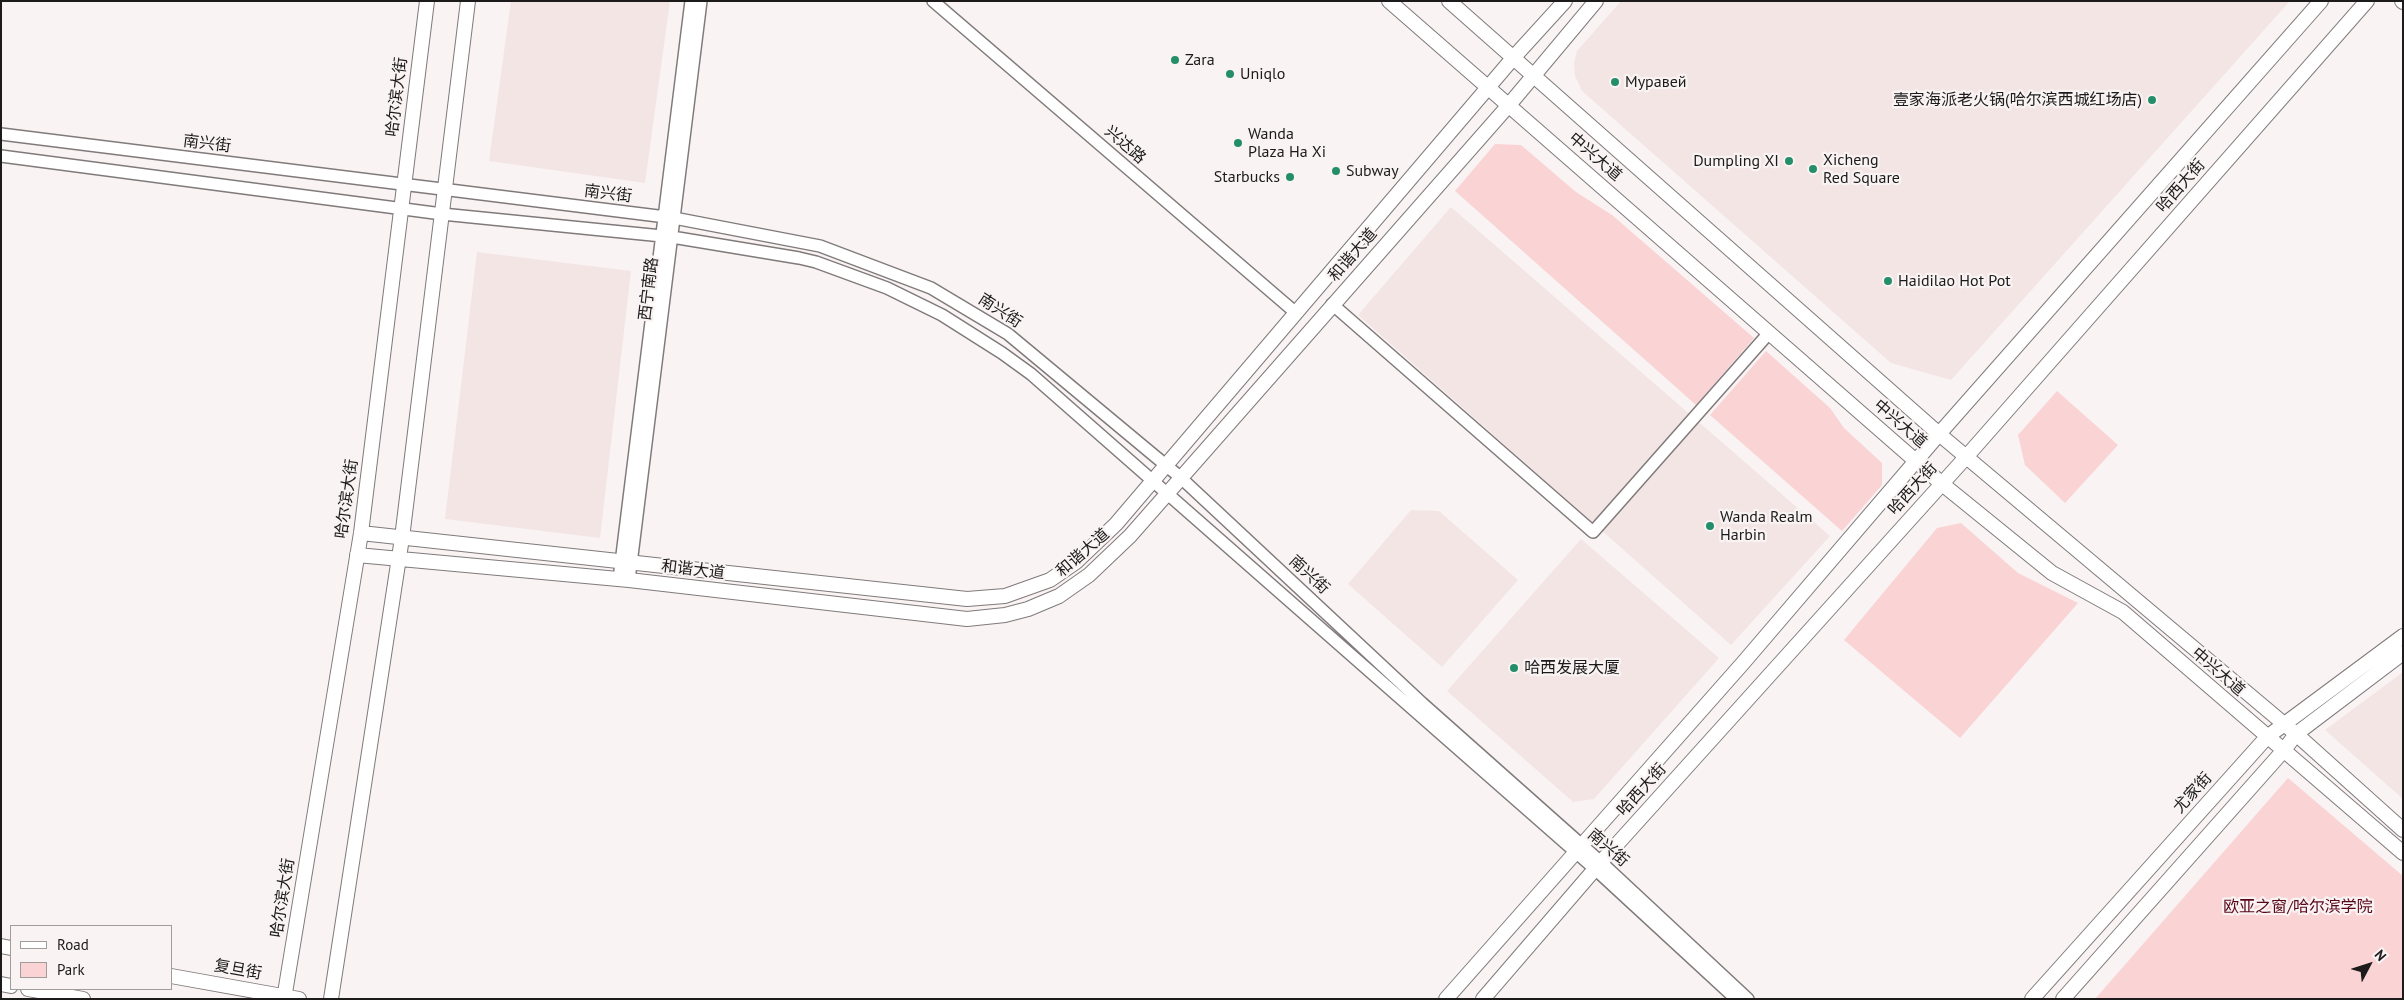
<!DOCTYPE html>
<meta charset="utf-8">
<style>
body{margin:0}
#map{position:relative;width:2404px;height:1000px;overflow:hidden;background:#f9f3f3;font-family:"PT Sans",sans-serif}
canvas{display:block}
.frame{position:absolute;inset:0;border:2px solid #1c1a1a;pointer-events:none}
.legend{position:absolute;left:10px;top:925px;width:162px;height:65px;box-sizing:border-box;background:#f9f3f3;border:1px solid #a19c9c;margin:0;padding:6px 9px;list-style:none;font-size:15px;color:#1c1a1a}
.legend li{display:flex;align-items:center;gap:10px;height:25px}
.legend b{width:25px;border:1px solid #a19c9c}
.north{position:absolute;left:2344px;top:940px;width:50px;height:50px;-webkit-text-stroke:4px #f9f3f3;paint-order:stroke;rotate:50deg;font-size:14px;font-weight:700;line-height:20px;text-align:center;color:#1c1a1a}
.north::after{content:'';display:block;margin:auto;width:18px;height:22px;background:#1c1a1a;clip-path:polygon(50% 0,100% 100%,50% 72%,0 100%)}
</style>
<div id="map">
<canvas width="2404" height="1000"></canvas>
<div class="frame"></div>
<ul class="legend">
<li><b style="height:6px;background:#fff"></b>Road</li>
<li><b style="height:14px;background:#fad3d4"></b>Park</li>
</ul>
<div class="north">N</div>
</div>
<script>
const context = document.querySelector('canvas').getContext('2d');
context.lineJoin = 'round';
function paint(path, color) { context.fillStyle = color; context.fill(path, 'evenodd'); }
const toPath = rows => new Path2D(rows.map(r => 'M' + r).join(''));
function stroke(path, color, width, dash) { context.strokeStyle = color; context.lineWidth = width; context.lineCap = dash ? 'butt' : 'round'; context.setLineDash(dash || []); context.stroke(path); }
function write(font, color, halo, rows, align = 'center') {
  context.font = font + ' "PT Sans","Noto Sans SC",sans-serif'; context.lineWidth = 4.5; context.setLineDash([]); context.textBaseline = 'middle'; context.strokeStyle = halo; context.fillStyle = color; for (const [text, x, y, turn = 0] of rows) {
    context.save(); context.translate(x, y); context.rotate((+turn || 0) * Math.PI / 180); context.textAlign = isNaN(turn) ? turn : align; if (halo) context.strokeText(text, 0, 0); context.fillText(text, 0, 0); context.restore();
  }
}
const built = toPath([
 [511,1,670,1,645,183,489,161],
 [1621,1,2290,1,1951,380,1891,363,1582,91,1575,76,1574,63,1577,51],
 [1451,207,1830,536,1731,645,1358,315],
 [477,252,631,271,600,538,445,519],
 [1411,510,1439,511,1518,580,1442,667,1348,584],
 [1581,539,1719,658,1594,799,1573,802,1447,691],
 [2403,672,2403,799,2325,730]
]);
const green = toPath([
 [1495,144,1521,145,1576,192,1612,215,1754,338,1696,405,1455,191],
 [1766,351,1830,408,1844,428,1882,463,1882,485,1842,531,1710,415],
 [2057,391,2118,445,2065,503,2025,465,2018,435],
 [1961,523,2018,573,2078,603,1960,738,1844,640,1937,528],
 [2288,778,2403,876,2403,999,2095,999]
]);
const minor = toPath([
 [933,1,1296,313],
 [1,134,674,218,820,246,931,288,1008,334,1180,477,1422,703,1601,862,1748,999],
 [1,156,442,214,672,237,799,258,816,262,887,288,942,315,1002,353,1031,374,1595,869,1736,999],
 [1332,304,1593,532,1769,333],
 [619,579,691,1],
 [629,580,701,1]
]);
const major = toPath([
 [1389,1,1941,483,2052,573,2123,612,2403,853],
 [1449,1,1939,434,2296,734,2403,830],
 [2402,1,2403,2],
 [361,533,967,599,1005,596,1050,580,1076,562,1116,524,1514,57,1565,1],
 [357,555,629,580,967,619,1005,615,1028,609,1059,596,1089,575,1130,536,1509,105,1596,1],
 [1,946,11,948],
 [171,976,299,999],
 [1,984,11,986],
 [28,989,83,999],
 [284,999,361,533,427,1],
 [331,999,402,538,468,1],
 [1446,999,1743,663,1939,434,2321,1],
 [1483,999,1601,862,1967,456,2367,1],
 [2032,999,2267,737,2403,636],
 [2063,999,2284,750,2296,734,2403,653]
]);
const markers = [
 [1175,60,5,"#248e6b"],
 [1230,74,5,"#248e6b"],
 [1615,82,5,"#248e6b"],
 [2152,100,5,"#248e6b"],
 [1238,143,5,"#248e6b"],
 [1789,161,5,"#248e6b"],
 [1813,169,5,"#248e6b"],
 [1336,171,5,"#248e6b"],
 [1290,177,5,"#248e6b"],
 [1888,281,5,"#248e6b"],
 [1710,526,5,"#248e6b"],
 [1514,668,5,"#248e6b"]
];
const poiNames = [
 ["Zara",1185,60],
 ["Uniqlo",1240,74],
 ["Муравей",1625,82],
 ["壹家海派老火锅(哈尔滨西城红场店)",2142,100,"right"],
 ["Wanda",1248,134],
 ["Plaza Ha Xi",1248,152],
 ["Xicheng",1823,160],
 ["Red Square",1823,178],
 ["Dumpling XI",1779,161,"right"],
 ["Subway",1346,171],
 ["Starbucks",1280,177,"right"],
 ["Haidilao Hot Pot",1898,281],
 ["Wanda Realm",1720,517],
 ["Harbin",1720,535],
 ["哈西发展大厦",1524,668]
];
const streetNames = [
 ["哈尔滨大街",397,97,-83],
 ["南兴街",207,144,7],
 ["兴达路",1125,145,41],
 ["中兴大道",1595,157,41],
 ["哈西大街",2181,186,-49],
 ["南兴街",608,194,7],
 ["和谐大道",1353,255,-49],
 ["西宁南路",649,289,-83],
 ["南兴街",1000,311,33],
 ["中兴大道",1900,424,41],
 ["哈西大街",1913,489,-48],
 ["哈尔滨大街",347,499,-82],
 ["和谐大道",1083,553,-41],
 ["和谐大道",693,570,7],
 ["南兴街",1309,575,43],
 ["中兴大道",2218,672,41],
 ["哈西大街",1642,790,-48],
 ["尤家街",2193,793,-48],
 ["南兴街",1608,848,41],
 ["哈尔滨大街",283,898,-81],
 ["复旦街",238,970,10]
];
const parkNames = [
 ["欧亚之窗/哈尔滨学院",2298,907]
];
paint(built, '#f4e5e5');
paint(green, '#fad3d4');
stroke(minor, '#807a7b', 14);
stroke(major, '#807a7b', 16);
stroke(minor, '#fff', 11);
stroke(major, '#fff', 14);
for (const [x, y, r, color] of markers) { const dot = new Path2D(); dot.arc(x, y, r, 0, 2 * Math.PI); context.fillStyle = color; context.fill(dot); stroke(dot, '#f9f3f3', 2); }
write('16px', '#1c1a1a', '#f9f3f3', poiNames, 'left');
write('16px', '#1c1a1a', '#f9f3f3', streetNames);
write('16px', '#590619', '#f9f3f3', parkNames);
</script>
